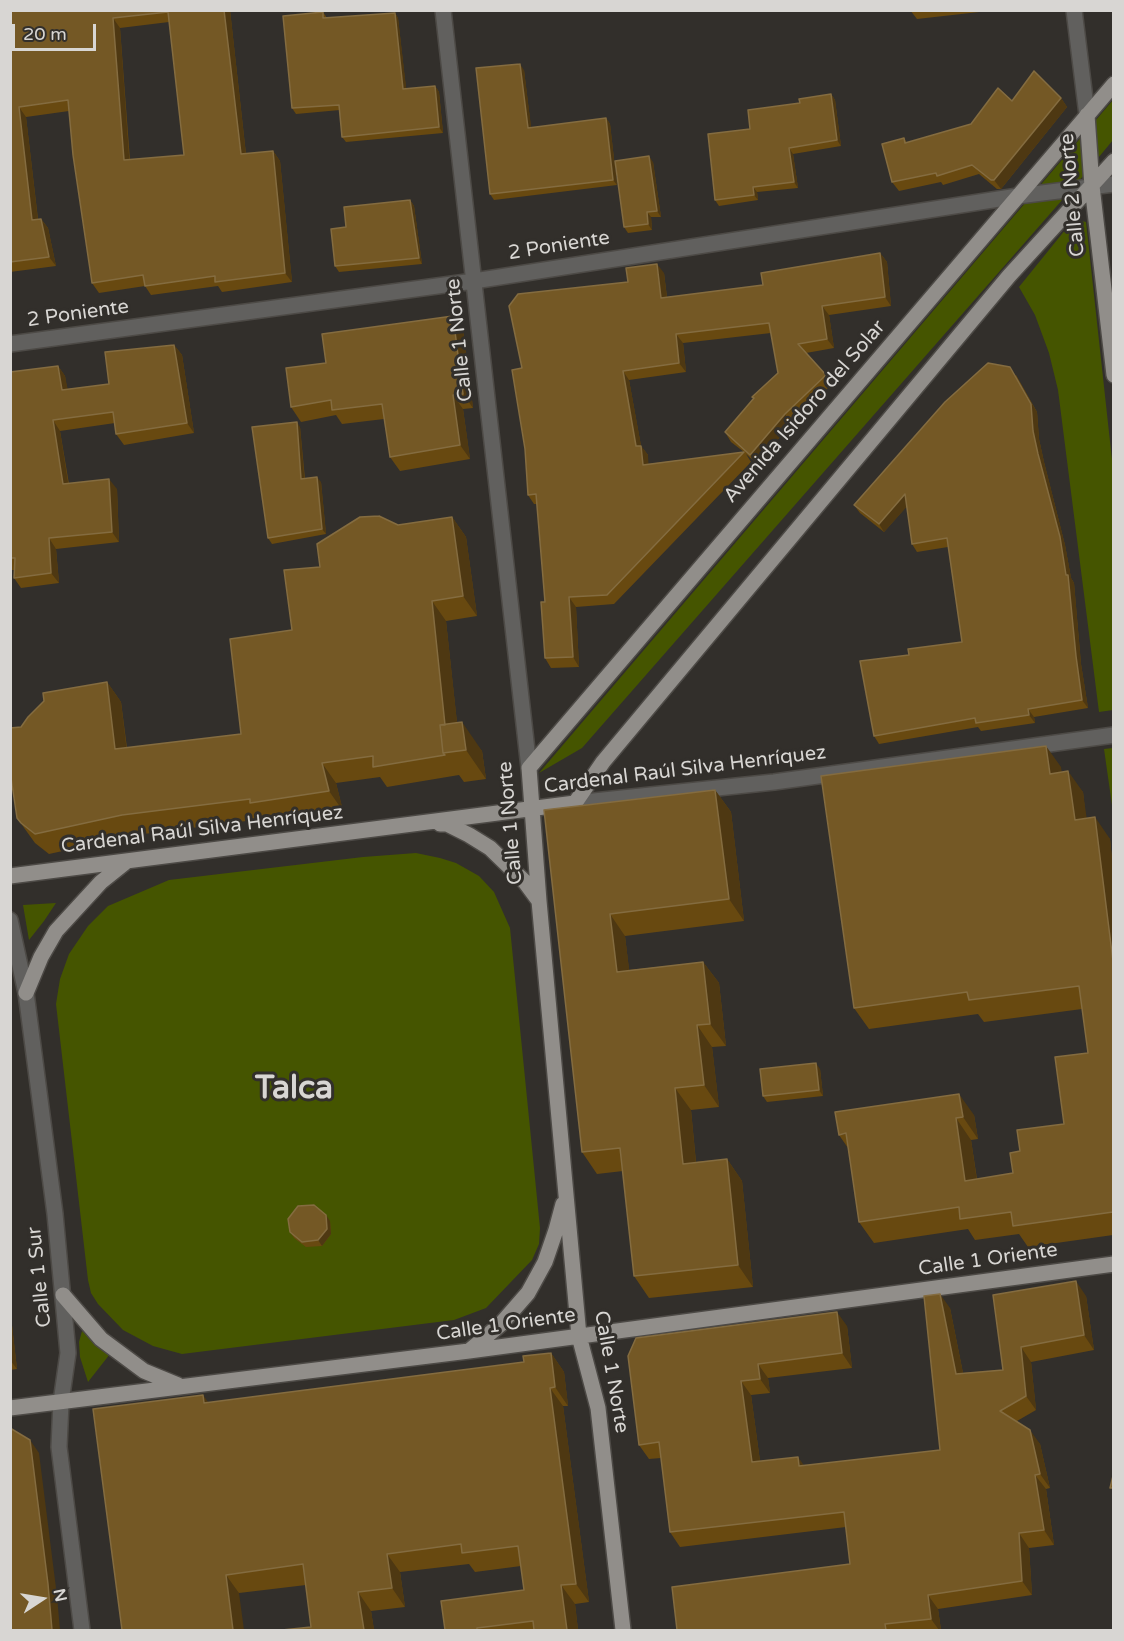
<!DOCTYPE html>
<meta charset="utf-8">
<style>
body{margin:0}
#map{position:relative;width:1124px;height:1641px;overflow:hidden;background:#322f2b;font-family:"Varela Round",sans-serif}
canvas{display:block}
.frame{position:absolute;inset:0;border:12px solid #d8d6d3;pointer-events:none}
.north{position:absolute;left:12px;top:1569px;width:60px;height:60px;-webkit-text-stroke:4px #322f2b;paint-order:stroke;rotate:78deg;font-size:16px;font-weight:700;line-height:24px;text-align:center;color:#d8d6d3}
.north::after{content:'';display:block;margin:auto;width:21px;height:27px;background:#d8d6d3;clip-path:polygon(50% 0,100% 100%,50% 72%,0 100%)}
.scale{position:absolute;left:12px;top:24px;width:84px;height:27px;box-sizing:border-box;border:3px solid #d8d6d3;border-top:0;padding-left:8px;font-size:18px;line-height:21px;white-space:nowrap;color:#d8d6d3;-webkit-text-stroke:4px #322f2b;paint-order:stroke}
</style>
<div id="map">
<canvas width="1124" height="1641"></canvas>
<div class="frame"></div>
<div class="north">N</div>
<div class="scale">20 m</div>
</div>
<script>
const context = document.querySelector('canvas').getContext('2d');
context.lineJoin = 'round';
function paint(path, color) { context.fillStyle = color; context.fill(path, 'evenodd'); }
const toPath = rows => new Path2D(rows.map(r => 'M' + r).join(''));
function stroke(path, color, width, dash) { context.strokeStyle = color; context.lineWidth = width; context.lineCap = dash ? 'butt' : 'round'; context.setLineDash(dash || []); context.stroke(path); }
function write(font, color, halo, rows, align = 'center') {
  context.font = font + ' "Varela Round",sans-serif'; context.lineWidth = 6; context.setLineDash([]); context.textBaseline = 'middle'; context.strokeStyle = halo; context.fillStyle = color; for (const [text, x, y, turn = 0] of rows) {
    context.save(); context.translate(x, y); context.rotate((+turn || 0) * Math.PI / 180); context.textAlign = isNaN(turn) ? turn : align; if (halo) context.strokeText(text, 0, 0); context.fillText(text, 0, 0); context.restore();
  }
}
const green = toPath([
 [1113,100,1113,140,1084,175,582,748,539,773],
 [1074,219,1086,222,1114,478,1113,710,1099,712,1058,390,1049,353,1035,315,1019,287],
 [1113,748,1114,748,1113,812,1104,749],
 [416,853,440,858,456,863,479,876,494,892,510,928,540,1228,539,1244,532,1260,486,1308,454,1320,182,1354,153,1346,123,1330,98,1304,91,1293,88,1280,56,1004,60,979,69,954,88,926,108,906,169,880,363,857],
 [56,903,44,921,29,940,23,905],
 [82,1331,110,1354,88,1382,80,1357,79,1342]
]);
const minor = toPath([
 [443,10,529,768],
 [1074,10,1087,115],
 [10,344,474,281,1018,196,1114,184],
 [575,803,774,782,1114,735],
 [10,920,26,993,55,1214,68,1353,61,1402,59,1447,82,1630]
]);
const major = toPath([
 [1087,115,1092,186,1114,375],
 [440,824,447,824,469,835,490,848,525,882,539,901],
 [10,876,575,803,603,762,1009,276,1114,161],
 [26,993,41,957,56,931,101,882,126,862],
 [63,1295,101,1339,144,1371,178,1385],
 [469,1351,501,1324,528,1293,545,1262,556,1230,563,1204],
 [10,1408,469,1351,1114,1264],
 [623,1630,598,1408,579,1336,539,901,529,768,1114,84]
]);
const wall = toPath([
 [10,10,230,10,246,154,273,151,280,161,292,282,222,292,218,286,151,295,145,286,99,293,92,283,69,111,26,117,38,219,41,219,48,228,56,266,10,272],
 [169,22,184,155,130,160,120,28],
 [910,10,997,10,917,19],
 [323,12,327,18,395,13,398,18,406,89,435,86,439,92,443,133,346,142,342,137,340,110,296,114,292,108],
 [524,70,531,128,606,118,610,124,617,185,494,200,490,194],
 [831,94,835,100,841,146,793,154,798,188,757,192,758,200,719,206,715,200,750,129,800,103],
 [1061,98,1067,107,1001,189,997,189,979,174,943,185,941,182,899,191,892,182,904,138,907,143,971,124,1012,101],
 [653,162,661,217,651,217,652,230,628,233,624,227],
 [410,200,414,206,422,264,339,272,335,266,346,227],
 [880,253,887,262,891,306,829,315,834,348,806,353,826,375,832,384,791,424,757,464,746,454,751,462,614,604,576,607,579,667,551,668,545,658,545,602,537,504,534,504,528,495,522,368,628,282,664,273,667,297,763,285],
 [771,333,778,373,725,432,731,442,744,452,648,464,648,455,641,446,629,380,686,372,683,343],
 [463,330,473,408,463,409,470,459,400,471,390,457,384,419,342,424,336,415,301,422,291,407,326,363],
 [174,345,182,355,194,433,124,445,116,434,115,423,60,431,69,484,117,489,119,542,56,549,59,583,21,588,14,578,14,570,10,570,10,372,58,366,65,376,67,389,109,384],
 [1016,375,1037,412,1039,439,1044,462,1065,545,1071,578,1074,583,1081,664,1088,708,1034,717,1035,723,981,731,978,727,879,744,874,736,909,655,962,642,948,547,917,552,912,544,907,506,884,532,860,513,854,505],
 [300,427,305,479,321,482,326,534,272,544,268,538],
 [452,517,466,537,477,616,446,621,457,723,482,751,486,779,464,782,459,775,387,787,380,777,336,783,343,811,264,824,262,819,136,835,49,854,35,843,17,818,21,727,107,682,121,702,127,748,241,734,292,630,320,567,398,525],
 [1061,767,1061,772,1083,792,1086,819,1110,839,1113,869,1113,1235,1028,1247,1019,1234,975,1240,968,1229,874,1243,859,1222,848,1148,839,1135,974,1115,978,1139,971,1140,977,1179,1013,1173,1020,1151,1064,1124,1088,1053,1082,1009,984,1022,978,1014,869,1029,854,1008],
 [715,790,731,812,744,921,625,936,629,970,703,962,719,983,726,1046,712,1047,719,1107,691,1110,696,1162,727,1159,742,1181,753,1287,649,1298,634,1276,623,1171,597,1174,582,1152,544,810],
 [820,1069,823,1096,767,1102,763,1096],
 [330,1221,331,1234,322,1246,306,1247,294,1238,290,1232],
 [993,1295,1086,1296,1094,1350,1031,1362,1036,1410,1017,1421,1040,1444,1050,1488,1046,1489,1054,1545,1029,1548,1032,1595,938,1609,941,1630,677,1630,850,1564,846,1527,680,1547,670,1532,661,1458,649,1459,639,1445,628,1356,847,1326,852,1368,768,1378,770,1393,751,1395,760,1461,804,1466,940,1450,950,1308,963,1373,1003,1370],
 [10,1308,17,1369,10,1370],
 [551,1353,564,1372,568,1406,563,1406,589,1602,575,1604,578,1630,445,1630,524,1590,521,1566,475,1572,469,1564,400,1572,405,1607,371,1611,374,1630,282,1630,311,1627,306,1585,239,1593,122,1630,208,1403,524,1362]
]);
const shadedWall = toPath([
 [224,10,230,10,247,164,241,154],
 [395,13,398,18,407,95,403,89],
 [113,18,120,28,130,170,124,160],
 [520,64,524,70,532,134,528,128],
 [435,86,439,92,443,133,439,127],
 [831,94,835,100,841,146,837,140],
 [1061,98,1067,107,1001,189,994,180],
 [19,107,26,117,39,229,32,220],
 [606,118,610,124,617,185,613,180],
 [789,148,793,154,798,188,794,182],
 [273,151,280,161,292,282,285,273],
 [649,156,653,162,661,217,657,211],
 [753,187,757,192,758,200,754,195],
 [410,200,414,206,422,264,419,258],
 [647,212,651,217,652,230,648,224],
 [41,219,48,228,56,266,49,257],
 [880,253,887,262,891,306,885,297],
 [657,264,664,273,668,307,661,298],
 [822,306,829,315,834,348,827,339],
 [453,316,463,330,473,408,463,394],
 [676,334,683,343,686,372,679,363],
 [174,345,182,355,194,433,187,423],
 [58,366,65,376,70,400,62,390],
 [1010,367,1037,412,1039,439,1044,462,1065,545,1071,578,1074,583,1081,664,1088,708,1082,700,1076,656,1066,575,1038,454],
 [623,371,629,380,642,451,641,446,648,455,649,474,643,465,636,446],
 [453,395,463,409,470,459,460,445],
 [785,414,791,424,757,464,750,455],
 [53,420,60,431,70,495,63,484],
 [297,422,300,427,305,485,301,479],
 [317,477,321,482,326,534,322,529],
 [109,479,117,489,119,542,112,532],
 [905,494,911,502,884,532,879,524],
 [452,517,466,537,477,616,463,596],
 [49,538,56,549,59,583,51,573],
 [569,597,576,607,579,667,573,657],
 [432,601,446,621,460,750,448,752],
 [107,682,121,702,129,769,115,749],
 [1028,709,1034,717,1035,723,1029,715],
 [462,722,482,751,486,779,466,750],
 [1046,746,1061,767,1065,795,1050,774],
 [322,763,336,783,343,811,329,791],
 [1068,771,1083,792,1090,842,1075,820],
 [715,790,731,812,744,921,729,899],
 [1095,817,1110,839,1113,869,1113,961],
 [610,914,625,936,632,993,617,972],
 [703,962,719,983,726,1046,710,1024],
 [697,1025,712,1047,719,1107,704,1085],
 [816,1063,820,1069,823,1096,819,1090],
 [675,1088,691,1110,698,1185,683,1164],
 [959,1094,974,1115,978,1139,963,1117],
 [956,1118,971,1140,980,1202,965,1181],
 [727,1159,742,1181,753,1287,738,1265],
 [326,1215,330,1221,331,1234,322,1246,318,1240],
 [1076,1281,1086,1296,1094,1350,1084,1335],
 [940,1294,950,1308,966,1388,956,1374],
 [10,1308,17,1369,10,1360],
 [837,1312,847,1326,852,1368,842,1353],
 [1021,1347,1031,1362,1036,1410,1026,1396],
 [551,1353,564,1372,568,1406,555,1387],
 [758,1364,768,1378,770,1393,760,1379],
 [741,1381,751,1395,762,1476,752,1462],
 [550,1388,563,1406,589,1602,576,1584],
 [203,1395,216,1413,204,1403],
 [1030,1430,1040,1444,1050,1488,1040,1474],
 [30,1440,39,1453,57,1596,60,1630,52,1630],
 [798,1457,808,1471,799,1466],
 [1035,1475,1046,1489,1054,1545,1044,1530],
 [1019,1533,1029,1548,1032,1595,1022,1581],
 [387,1554,400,1572,405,1607,392,1588],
 [226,1575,239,1593,244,1630,233,1630],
 [561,1585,575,1604,578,1630,567,1630],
 [358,1592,371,1611,374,1630,364,1630],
 [928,1595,938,1609,941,1630,939,1630,931,1619]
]);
const building = toPath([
 [10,10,224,10,241,154,273,151,285,273,215,282,215,276,145,286,143,275,92,283,73,155,68,100,19,107,32,220,41,219,49,257,10,262,10,10],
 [168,12,184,155,124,160,113,18,168,12],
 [323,12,323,18,395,13,403,89,435,86,439,127,342,137,339,105,292,108,283,16,323,12],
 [520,64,528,128,606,118,613,180,490,194,476,68,520,64],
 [1034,71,1061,98,994,180,991,180,972,165,937,176,936,173,892,182,882,144,904,138,905,143,971,124,998,88,1012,101,1034,71],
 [831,94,837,140,789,148,794,182,753,187,754,195,715,200,708,134,750,129,748,110,800,103,799,99,831,94],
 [649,156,657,211,647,212,648,224,624,227,615,161,649,156],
 [410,200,419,258,335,266,331,229,346,227,344,207,410,200],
 [880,253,885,297,822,306,827,339,798,344,826,375,785,414,750,455,725,432,754,398,752,397,778,373,769,323,676,334,679,363,623,371,636,446,641,446,643,465,744,452,607,595,569,597,573,657,545,658,541,602,545,602,536,494,528,495,525,449,512,370,522,368,509,306,518,294,628,282,626,268,657,264,661,298,763,285,761,273,880,253],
 [453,316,463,394,453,395,460,445,390,457,382,404,332,410,331,400,291,407,286,368,326,363,322,334,453,316],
 [174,345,187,423,116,434,113,412,53,420,63,484,109,479,112,532,49,538,51,573,14,578,15,558,10,558,10,372,58,366,62,390,109,384,105,352,174,345],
 [988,363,1010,367,1031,404,1033,431,1038,454,1060,537,1066,575,1068,575,1076,656,1082,700,1028,709,1029,715,976,723,975,718,874,736,860,661,909,655,908,649,962,642,947,538,912,544,905,494,879,524,854,505,945,402,988,363],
 [297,422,301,479,317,477,322,529,268,538,252,427,297,422],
 [379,516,398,525,452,517,463,596,432,601,445,725,440,725,443,753,445,755,373,767,373,756,322,763,329,791,250,803,250,799,122,815,35,834,21,823,17,818,10,771,10,728,21,727,28,717,44,701,43,693,107,682,115,749,241,734,230,639,292,630,284,570,320,567,317,544,360,517,379,516],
 [462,722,466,750,443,753,440,725,462,722],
 [1046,746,1050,774,1068,771,1075,820,1095,817,1113,961,1113,1212,1013,1226,1011,1212,960,1219,959,1207,859,1222,846,1133,839,1135,835,1112,959,1094,963,1117,956,1118,965,1181,1013,1173,1010,1153,1020,1151,1017,1130,1064,1124,1055,1057,1088,1053,1079,986,969,1000,967,992,854,1008,821,776,1046,746],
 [715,790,729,899,610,914,617,972,703,962,710,1024,697,1025,704,1085,675,1088,683,1164,727,1159,738,1265,634,1276,620,1148,582,1152,544,810,715,790],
 [816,1063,819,1090,763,1096,760,1069,816,1063],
 [314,1205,326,1215,327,1229,318,1240,302,1242,290,1232,288,1219,298,1206,314,1205],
 [1076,1281,1084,1335,1021,1347,1026,1396,1000,1411,1030,1430,1040,1474,1035,1475,1044,1530,1019,1533,1022,1581,928,1595,931,1619,885,1624,886,1630,677,1630,672,1587,850,1564,844,1512,670,1532,659,1442,639,1445,628,1356,636,1338,837,1312,842,1353,758,1364,760,1379,741,1381,752,1462,798,1457,799,1466,940,1450,924,1296,940,1294,956,1374,1003,1370,993,1295,1076,1281],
 [551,1353,555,1387,550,1388,576,1584,561,1585,567,1630,534,1630,533,1621,477,1628,477,1630,445,1630,441,1601,524,1590,518,1546,462,1553,461,1544,387,1554,392,1588,358,1592,364,1630,282,1630,311,1627,303,1564,226,1575,233,1630,122,1630,93,1409,203,1395,204,1403,524,1362,523,1356,551,1353],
 [10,1428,30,1440,48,1584,52,1630,10,1630,10,1428],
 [1113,1476,1113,1488,1110,1488,1113,1476]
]);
const streetNames = [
 ["Calle 2 Norte",1073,195,-95],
 ["2 Poniente",559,246,-9],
 ["2 Poniente",78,314,-8],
 ["Calle 1 Norte",460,340,-96],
 ["Avenida Isidoro del Solar",805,412,-49],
 ["Cardenal Raúl Silva Henríquez",685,770,-7],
 ["Calle 1 Norte",511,823,-95],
 ["Cardenal Raúl Silva Henríquez",202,830,-7],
 ["Calle 1 Oriente",988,1260,-8],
 ["Calle 1 Sur",40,1277,-96],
 ["Calle 1 Oriente",506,1325,-8],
 ["Calle 1 Norte",611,1372,80]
];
const townNames = [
 ["Talca",294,1090]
];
paint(green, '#455500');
stroke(minor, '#4d4a46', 18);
stroke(major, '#4d4a46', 18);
stroke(minor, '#61605e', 15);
stroke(major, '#918e8a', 15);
paint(wall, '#684910');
paint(shadedWall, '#4e3812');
paint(building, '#745825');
stroke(building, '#846c40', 1.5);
write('20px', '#d8d6d3', '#322f2b', streetNames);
write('bold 32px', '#d8d6d3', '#322f2b', townNames);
</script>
